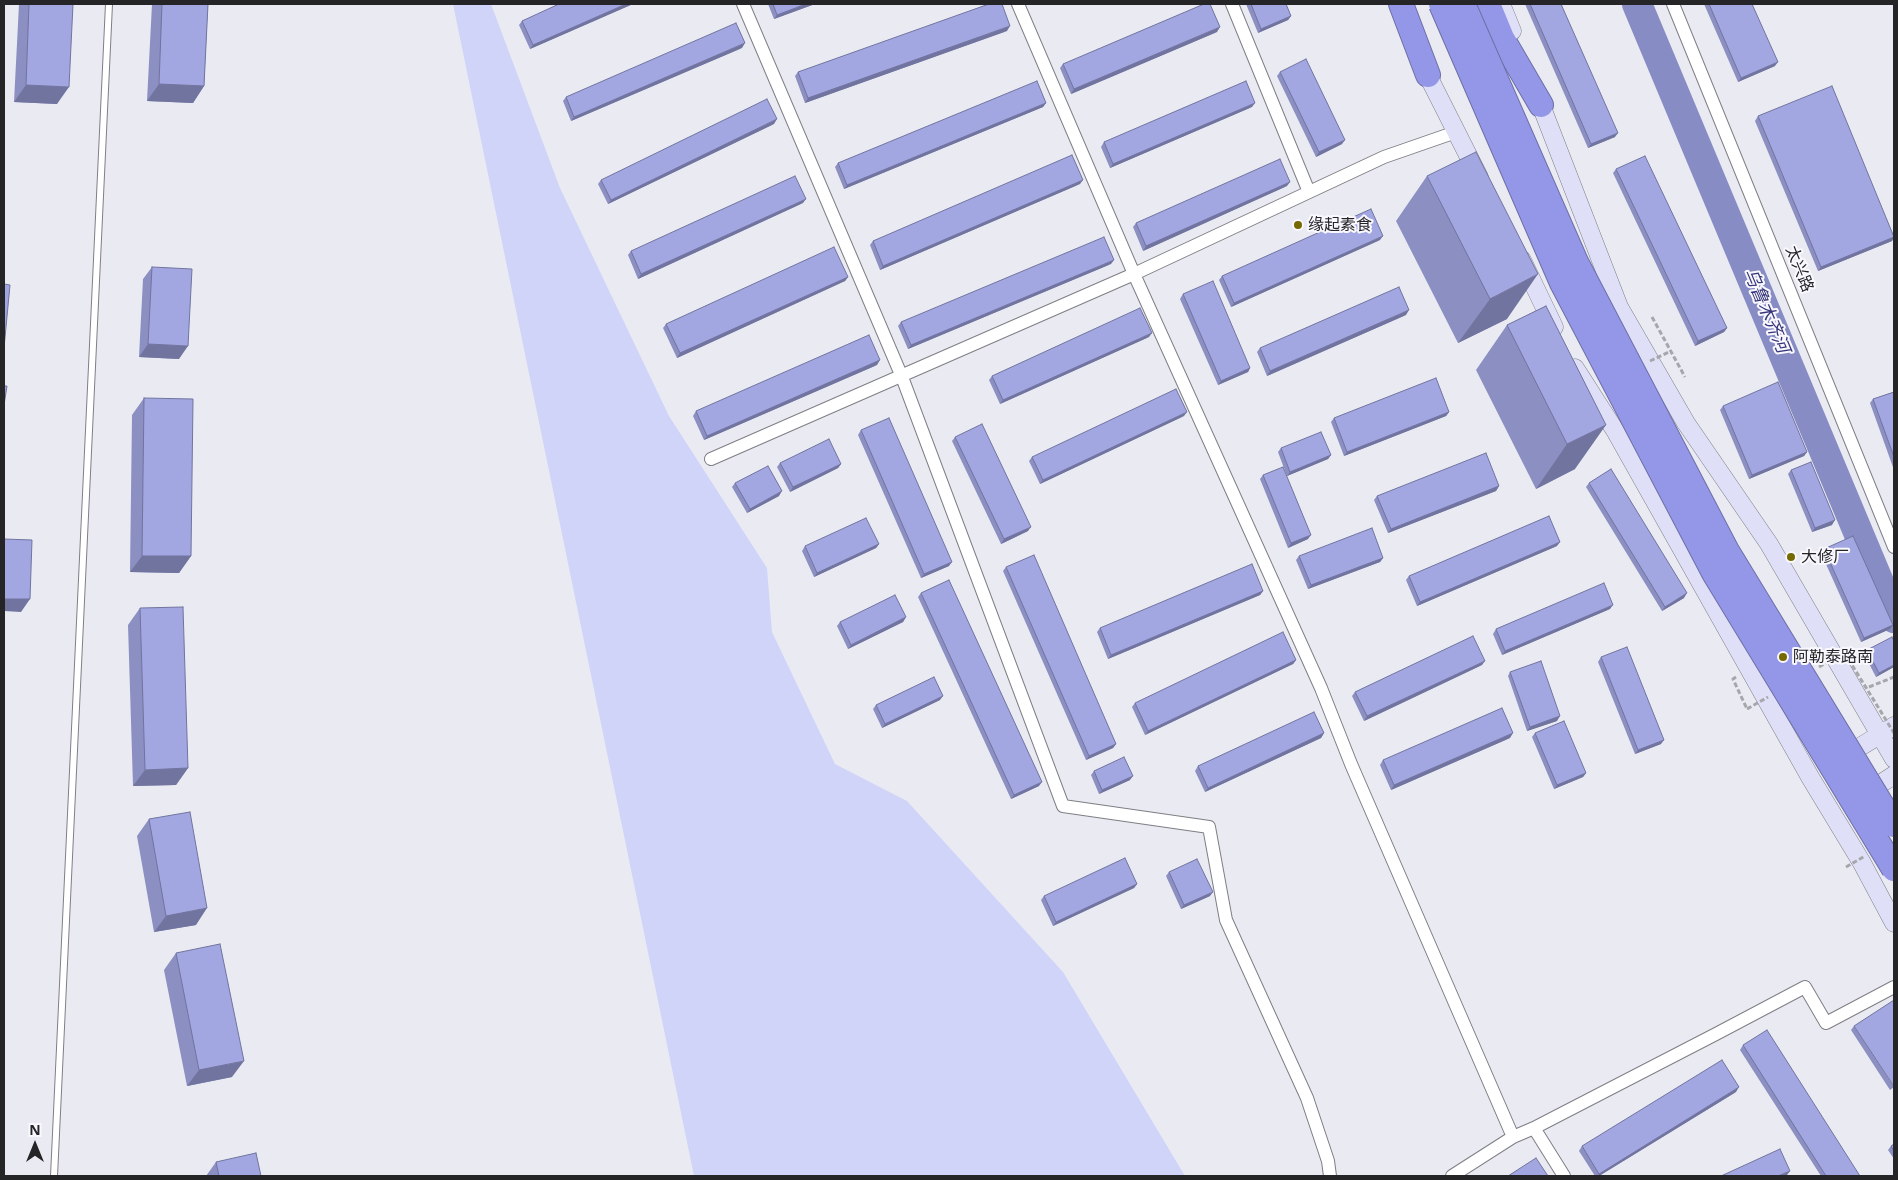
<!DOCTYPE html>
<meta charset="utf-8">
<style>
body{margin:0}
#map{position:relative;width:1898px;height:1180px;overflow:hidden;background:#eaebf2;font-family:"Noto Sans",sans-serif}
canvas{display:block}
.frame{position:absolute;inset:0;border:5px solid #252528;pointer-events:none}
.north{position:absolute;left:10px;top:1120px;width:50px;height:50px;-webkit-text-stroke:4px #f8f8fe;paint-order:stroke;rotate:0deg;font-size:14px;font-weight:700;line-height:20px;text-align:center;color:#252528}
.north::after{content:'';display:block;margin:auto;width:18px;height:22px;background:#252528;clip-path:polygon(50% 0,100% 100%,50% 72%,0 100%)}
</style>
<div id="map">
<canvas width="1898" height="1180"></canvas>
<div class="frame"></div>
<div class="north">N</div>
</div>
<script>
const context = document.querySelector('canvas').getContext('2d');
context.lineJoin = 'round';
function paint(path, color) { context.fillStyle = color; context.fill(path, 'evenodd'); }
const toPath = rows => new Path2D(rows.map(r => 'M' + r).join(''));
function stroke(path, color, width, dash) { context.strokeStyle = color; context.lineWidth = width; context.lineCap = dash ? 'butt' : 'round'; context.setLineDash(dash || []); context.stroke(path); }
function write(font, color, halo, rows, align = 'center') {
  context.font = font + ' "Noto Sans","Noto Sans SC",sans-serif'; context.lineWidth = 4; context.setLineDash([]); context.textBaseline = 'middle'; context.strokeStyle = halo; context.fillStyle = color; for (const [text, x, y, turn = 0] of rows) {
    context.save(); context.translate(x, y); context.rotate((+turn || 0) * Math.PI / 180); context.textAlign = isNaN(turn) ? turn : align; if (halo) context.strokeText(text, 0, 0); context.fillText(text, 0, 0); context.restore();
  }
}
const green = toPath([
 [453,4,491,4,560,188,669,416,767,568,772,632,835,764,907,801,1063,972,1185,1176,694,1176]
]);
const river = toPath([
 [1637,4,1894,618]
]);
const path = toPath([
 [1652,317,1685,377],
 [1736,677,1733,679,1747,709],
 [1869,687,1894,677]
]);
const lane = toPath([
 [54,1176,109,4]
]);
const street = toPath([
 [743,4,902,377,1063,806,1209,827,1226,920,1307,1098,1328,1161,1330,1176],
 [1018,4,1134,274,1321,688,1351,764,1513,1137],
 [1232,4,1309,192],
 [1673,4,1894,547],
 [711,459,1134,274,1384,157,1456,132],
 [1534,1128,1564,1176],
 [1452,1176,1513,1137,1534,1128,1716,1034,1805,987,1826,1023,1894,987]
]);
const secondary = toPath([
 [1501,4,1512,31],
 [1422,64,1479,177],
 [1537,95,1619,307,1686,423,1769,544,1894,759],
 [1522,260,1554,327],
 [1575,368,1616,432,1810,777,1862,863,1894,923],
 [1842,758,1894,726],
 [1863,795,1894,775]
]);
const highway = toPath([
 [1401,4,1428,75],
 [1488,4,1502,38,1541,105]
]);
const pathBridge = toPath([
 [1650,361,1671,351],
 [1819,667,1844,652,1894,733],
 [1747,709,1768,697],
 [1846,867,1865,856]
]);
const highwayBridge = toPath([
 [1441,4,1562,283,1714,573,1894,869],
 [1463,4,1576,262,1727,551,1894,825]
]);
const wall = toPath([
 [19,4,73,4,57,104,14,102],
 [152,4,208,4,204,86,193,103,147,101],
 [633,4,530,49,519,25,522,21],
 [768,4,815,4,774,19],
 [1246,4,1286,4,1291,16,1288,20,1258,33],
 [1525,4,1561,4,1615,137,1588,148],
 [1704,4,1752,4,1775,66,1738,82],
 [1007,31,805,103,795,76,798,72],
 [1217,32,1071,94,1060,68,1063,64],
 [742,48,571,121,563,101,566,97],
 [1280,72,1342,144,1316,157,1277,76],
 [1046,103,1043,107,844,189,835,167,838,163],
 [1252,107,1110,168,1101,147,1104,142],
 [1758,116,1894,236,1894,237,1892,241,1818,271,1755,121],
 [774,124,608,204,598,184,601,180],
 [1616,169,1727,328,1724,332,1695,346,1613,173],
 [1427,176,1507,319,1458,343,1396,221],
 [1080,184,880,270,870,245,873,241],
 [1287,186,1143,251,1133,227,1136,223],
 [803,203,638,279,628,255,631,251],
 [1380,240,1231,307,1219,280,1222,276],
 [1111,264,908,349,898,326,901,322],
 [152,267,179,359,139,357,143,279],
 [848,277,845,281,677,358,663,328,666,324],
 [1183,294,1250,368,1248,372,1218,385,1180,299],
 [1546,306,1575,469,1536,489,1476,370,1507,325],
 [1406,315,1267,376,1257,352,1260,348],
 [1149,337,1000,404,989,380,992,376],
 [877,365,704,440,693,416,696,411],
 [1894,392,1894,470,1870,403,1873,399],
 [144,398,191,556,179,573,130,572,132,415],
 [1723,406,1807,452,1804,456,1749,479,1720,410],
 [1449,412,1446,416,1344,456,1331,422,1334,418],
 [1184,416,1040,484,1029,461,1032,457],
 [861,430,949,566,921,578,858,435],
 [955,437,1028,531,1001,544,952,441],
 [1281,448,1331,455,1328,459,1287,476,1278,452],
 [780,463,841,464,838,468,790,492,777,467],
 [1791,470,1832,525,1812,532,1788,474],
 [1263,475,1308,539,1288,548,1260,479],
 [735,483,779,496,747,513,732,487],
 [1589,483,1684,598,1662,611,1586,487],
 [1499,486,1496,491,1388,533,1374,500,1377,496],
 [879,544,876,548,814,577,802,551,805,546],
 [1557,546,1417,606,1406,580,1409,576],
 [1824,549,1890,629,1861,642,1821,553],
 [1299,556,1383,558,1380,562,1308,589,1296,560],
 [1006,567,1116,744,1113,748,1086,760,1003,571],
 [1263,591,1260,595,1108,659,1097,632,1100,628],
 [921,593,1039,786,1011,799,918,597],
 [140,608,188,768,176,785,133,786,128,625],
 [1610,609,1502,655,1493,634,1496,629],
 [906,617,903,622,848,649,837,626,840,622],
 [1894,641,1894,667,1876,677,1864,654,1867,650],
 [1601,657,1661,744,1635,754,1598,662],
 [1296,660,1293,664,1145,735,1132,707,1135,703],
 [1482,665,1364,721,1352,696,1355,692],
 [1510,672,1557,721,1527,731,1508,676],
 [940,700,882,728,873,709,876,705],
 [1324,733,1321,738,1205,792,1195,771,1198,766],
 [1535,733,1586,773,1583,777,1554,789,1532,737],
 [1510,738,1391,790,1380,765,1383,760],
 [1094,771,1130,780,1099,794,1091,775],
 [149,819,196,925,154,932,137,836],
 [1169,872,1210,896,1181,909,1166,876],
 [1137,884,1134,888,1053,926,1041,900,1044,896],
 [176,953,232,1077,187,1086,164,970],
 [1854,1026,1894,1087,1890,1090,1851,1030],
 [1743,1045,1860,1176,1821,1176,1740,1050],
 [1736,1092,1599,1176,1595,1176,1579,1151,1582,1146],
 [1894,1144,1894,1159,1888,1150,1891,1146],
 [216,1162,261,1176,206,1176]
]);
const shadedWall = toPath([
 [626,4,633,4,530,49,533,45],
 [806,4,815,4,774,19,777,15],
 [1291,16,1288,20,1258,33,1261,29],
 [1010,26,1007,31,805,103,808,98],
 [1220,27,1217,32,1071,94,1074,89],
 [745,43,742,48,571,121,574,117],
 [1778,62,1775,66,1738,82,1741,78],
 [159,84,204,86,193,103,147,101],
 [26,85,69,87,57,104,14,102],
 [1046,103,1043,107,844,189,847,185],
 [1255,103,1252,107,1110,168,1113,164],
 [777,119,774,124,608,204,611,200],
 [1618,133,1615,137,1588,148,1591,144],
 [1345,140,1342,144,1316,157,1319,152],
 [1083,180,1080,184,880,270,883,266],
 [1290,182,1287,186,1143,251,1146,246],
 [806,199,803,203,638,279,641,274],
 [1383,236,1380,240,1231,307,1234,303],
 [1894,237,1892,241,1818,271,1821,267],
 [1114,260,1111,264,908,349,911,345],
 [1538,274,1507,319,1458,343,1490,299],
 [848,277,845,281,677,358,680,353],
 [1409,310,1406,315,1267,376,1270,371],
 [1727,328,1724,332,1695,346,1698,341],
 [1152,333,1149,337,1000,404,1003,400],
 [148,344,188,346,179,359,139,357],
 [880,360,877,365,704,440,707,436],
 [1250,368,1248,372,1218,385,1221,381],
 [1187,412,1184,416,1040,484,1043,480],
 [1449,412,1446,416,1344,456,1347,452],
 [1606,425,1575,469,1536,489,1567,444],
 [1807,452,1804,456,1749,479,1752,475],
 [1331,455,1328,459,1287,476,1290,472],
 [841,464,838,468,790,492,793,487],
 [1499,486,1496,491,1388,533,1391,529],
 [782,491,779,496,747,513,750,509],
 [1835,520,1832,525,1812,532,1815,528],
 [1031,527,1028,531,1001,544,1004,539],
 [1311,535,1308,539,1288,548,1291,543],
 [1560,542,1557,546,1417,606,1420,602],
 [879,544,876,548,814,577,817,573],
 [142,556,191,556,179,573,130,572],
 [1383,558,1380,562,1308,589,1311,585],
 [952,562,949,566,921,578,924,574],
 [1263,591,1260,595,1108,659,1111,655],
 [1687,593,1684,598,1662,611,1665,607],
 [4,599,30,599,21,612,4,611],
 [1613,605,1610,609,1502,655,1505,651],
 [906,617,903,622,848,649,851,645],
 [1893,625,1890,629,1861,642,1864,638],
 [1296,660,1293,664,1145,735,1148,731],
 [1485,661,1482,665,1364,721,1367,716],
 [1894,665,1894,667,1876,677,1879,673],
 [943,696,940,700,882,728,885,724],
 [1560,716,1557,721,1527,731,1530,727],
 [1324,733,1321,738,1205,792,1208,788],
 [1513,733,1510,738,1391,790,1394,785],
 [1664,740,1661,744,1635,754,1638,750],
 [1116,744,1113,748,1086,760,1089,756],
 [188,768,176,785,133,786,145,770],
 [1586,773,1583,777,1554,789,1557,785],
 [1133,776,1130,780,1099,794,1102,790],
 [1042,782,1039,786,1011,799,1014,795],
 [1137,884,1134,888,1053,926,1056,922],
 [1213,892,1210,896,1181,909,1184,905],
 [207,908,196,925,154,932,166,916],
 [244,1061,232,1077,187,1086,199,1070],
 [1739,1087,1736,1092,1599,1176,1597,1176,1599,1174],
 [1790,1171,1787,1175,1784,1176,1778,1176]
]);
const building = toPath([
 [29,4,73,4,69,87,26,85,29,4],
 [162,4,208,4,204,86,159,84,162,4],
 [559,4,626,4,533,45,522,21,559,4],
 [773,4,806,4,777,15,773,4],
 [989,4,1002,4,1010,26,808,98,798,72,989,4],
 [1204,4,1210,4,1220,27,1074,89,1063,64,1204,4],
 [1251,4,1286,4,1291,16,1261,29,1251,4],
 [1530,4,1561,4,1618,133,1591,144,1530,4],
 [1709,4,1752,4,1778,62,1741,78,1709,4],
 [736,23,745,43,574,117,566,97,736,23],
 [1306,59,1345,140,1319,152,1280,72,1306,59],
 [1037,81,1046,103,847,185,838,163,1037,81],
 [1246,81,1255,103,1113,164,1104,142,1246,81],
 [1832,86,1894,237,1821,267,1758,116,1832,86],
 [767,99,777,119,611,200,601,180,767,99],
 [1476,152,1538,274,1490,299,1427,176,1476,152],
 [1072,155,1083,180,883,266,873,241,1072,155],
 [1645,156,1727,328,1698,341,1616,169,1645,156],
 [1280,159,1290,182,1146,246,1136,223,1280,159],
 [795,176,806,199,641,274,631,251,795,176],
 [1371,209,1383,236,1234,303,1222,276,1371,209],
 [1104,237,1114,260,911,345,901,322,1104,237],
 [834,247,848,277,680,353,666,324,834,247],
 [152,267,192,269,188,346,148,344,152,267],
 [1213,281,1250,368,1221,381,1183,294,1213,281],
 [4,284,10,285,4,348,4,284],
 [1399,287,1409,310,1270,371,1260,348,1399,287],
 [1546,306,1606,425,1567,444,1507,325,1546,306],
 [1140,308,1152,333,1003,400,992,376,1140,308],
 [869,335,880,360,707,436,696,411,869,335],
 [1436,378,1449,412,1347,452,1334,418,1436,378],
 [1778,382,1807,452,1752,475,1723,406,1778,382],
 [4,386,7,386,4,405,4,386],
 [1176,389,1187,412,1043,480,1032,457,1176,389],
 [1894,392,1894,457,1873,399,1894,392],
 [144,398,193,399,191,556,142,556,144,398],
 [889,418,952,562,924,574,861,430,889,418],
 [982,424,1031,527,1004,539,955,437,982,424],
 [1321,432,1331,455,1290,472,1281,448,1321,432],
 [829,439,841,464,793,487,780,463,829,439],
 [1486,453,1499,486,1391,529,1377,496,1486,453],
 [1811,462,1835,520,1815,528,1791,470,1811,462],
 [768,466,782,491,750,509,735,483,768,466],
 [1283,467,1311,535,1291,543,1263,475,1283,467],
 [1611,469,1687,593,1665,607,1589,483,1611,469],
 [1549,516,1560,542,1420,602,1409,576,1549,516],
 [866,518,879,544,817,573,805,546,866,518],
 [1372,528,1383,558,1311,585,1299,556,1372,528],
 [1853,536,1893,625,1864,638,1824,549,1853,536],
 [4,539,32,540,30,599,4,599,4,539],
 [1034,555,1116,744,1089,756,1006,567,1034,555],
 [1252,564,1263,591,1111,655,1100,628,1252,564],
 [949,580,1042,782,1014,795,921,593,949,580],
 [1604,583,1613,605,1505,651,1496,629,1604,583],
 [895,595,906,617,851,645,840,622,895,595],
 [183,607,188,768,145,770,140,608,183,607],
 [1283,632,1296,660,1148,731,1135,703,1283,632],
 [1473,636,1485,661,1367,716,1355,692,1473,636],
 [1892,637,1894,641,1894,665,1879,673,1867,650,1892,637],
 [1627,647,1664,740,1638,750,1601,657,1627,647],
 [1541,661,1560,716,1530,727,1510,672,1541,661],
 [934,677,943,696,885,724,876,705,934,677],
 [1502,708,1513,733,1394,785,1383,760,1502,708],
 [1314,712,1324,733,1208,788,1198,766,1314,712],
 [1564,721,1586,773,1557,785,1535,733,1564,721],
 [1124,757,1133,776,1102,790,1094,771,1124,757],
 [190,812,207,908,166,916,149,819,190,812],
 [1125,858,1137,884,1056,922,1044,896,1125,858],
 [1197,859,1213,892,1184,905,1169,872,1197,859],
 [220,944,244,1061,199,1070,176,953,220,944],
 [1894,1000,1894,1085,1893,1085,1854,1026,1894,1000],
 [1767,1030,1860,1176,1826,1176,1743,1045,1767,1030],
 [1722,1060,1739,1087,1599,1174,1582,1146,1722,1060],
 [1894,1144,1894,1151,1891,1146,1894,1144],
 [1780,1149,1790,1171,1778,1176,1721,1176,1780,1149],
 [256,1153,261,1176,219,1176,216,1162,256,1153],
 [1536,1158,1548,1176,1508,1176,1536,1158]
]);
const markers = [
 [1298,225,5,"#756900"],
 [1791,557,5,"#756900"],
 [1783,657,5,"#756900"]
];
const poiNames = [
 ["缘起素食",1308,225],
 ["大修厂",1801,557],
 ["阿勒泰路南",1793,657]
];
const streetNames = [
 ["太兴路",1799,269,68]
];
const waterNames = [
 ["乌鲁木齐河",1766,311,67]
];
paint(green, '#d1d4f9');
stroke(river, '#888cc5', 30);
stroke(lane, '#7e7f85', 8);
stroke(street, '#7e7f85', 14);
stroke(secondary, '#7e7f85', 19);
stroke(highway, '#6d6fa5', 26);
stroke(path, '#a6a7ac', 3, [5, 2.5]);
stroke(lane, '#fff', 6);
stroke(street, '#fff', 12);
stroke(secondary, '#dfe0f8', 18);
stroke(highway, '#9497e8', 24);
stroke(highwayBridge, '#6d6fa5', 26, []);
stroke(pathBridge, '#a6a7ac', 3, [5, 2.5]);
stroke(highwayBridge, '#9497e8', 24);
paint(wall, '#8b8fc2');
paint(shadedWall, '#71749e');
paint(building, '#a2a6e1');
stroke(building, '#71749e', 1);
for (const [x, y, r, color] of markers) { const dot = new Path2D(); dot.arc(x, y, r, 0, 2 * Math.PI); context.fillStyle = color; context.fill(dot); stroke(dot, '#f8f8fe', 2); }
write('16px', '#252528', '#f8f8fe', poiNames, 'left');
write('16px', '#252528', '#f8f8fe', streetNames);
write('italic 18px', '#38367b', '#f8f8fe', waterNames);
</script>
